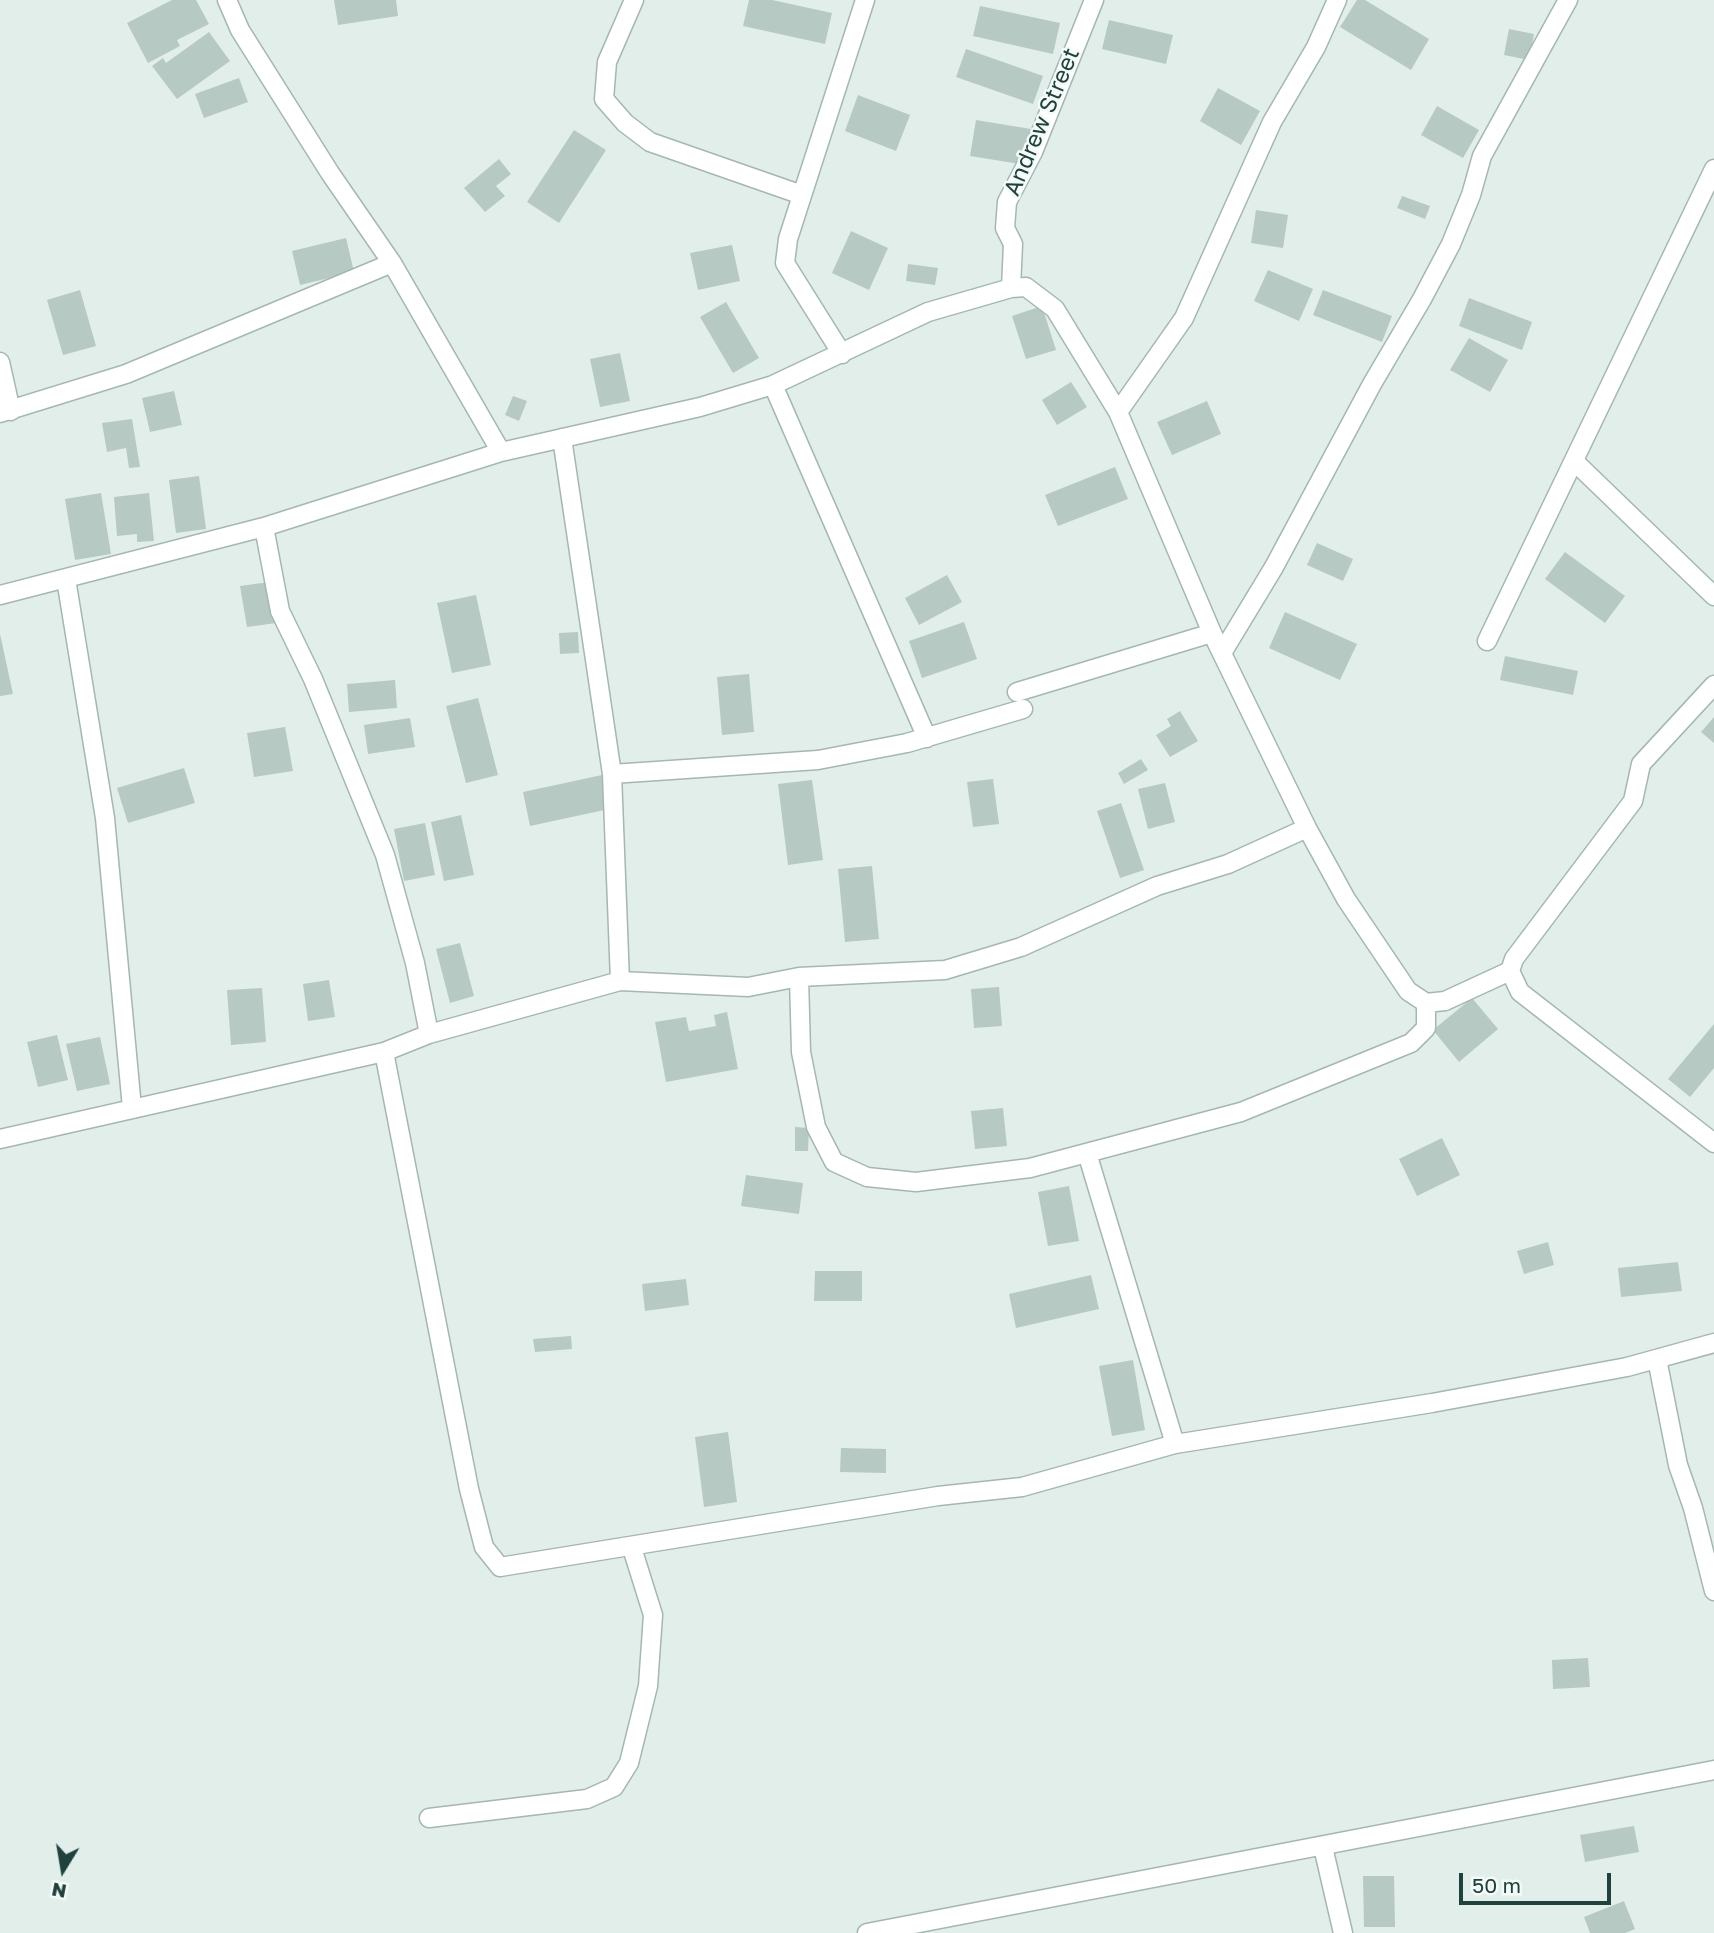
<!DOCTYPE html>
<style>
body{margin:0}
#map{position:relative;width:1714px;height:1933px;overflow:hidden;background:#e2eeea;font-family:"Golos Text",sans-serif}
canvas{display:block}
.north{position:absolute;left:28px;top:1835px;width:70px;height:70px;-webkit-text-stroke:5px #f3faf7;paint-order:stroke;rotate:191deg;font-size:19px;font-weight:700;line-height:28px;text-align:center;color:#20413c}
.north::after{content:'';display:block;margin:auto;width:24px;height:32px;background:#20413c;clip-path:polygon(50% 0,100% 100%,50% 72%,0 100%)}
.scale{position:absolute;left:1459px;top:1873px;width:152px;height:32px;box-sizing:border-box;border:4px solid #20413c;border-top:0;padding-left:9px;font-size:21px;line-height:24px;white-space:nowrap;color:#20413c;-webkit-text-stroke:5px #f3faf7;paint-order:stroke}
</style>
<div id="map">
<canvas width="1714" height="1933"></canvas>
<div class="north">N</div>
<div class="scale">50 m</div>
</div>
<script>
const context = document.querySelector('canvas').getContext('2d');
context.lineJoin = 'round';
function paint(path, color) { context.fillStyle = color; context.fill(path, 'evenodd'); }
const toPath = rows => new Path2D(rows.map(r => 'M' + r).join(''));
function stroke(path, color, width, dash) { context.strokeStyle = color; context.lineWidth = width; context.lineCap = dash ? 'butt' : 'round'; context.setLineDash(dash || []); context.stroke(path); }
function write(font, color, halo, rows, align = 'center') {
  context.font = font + ' "Golos Text",sans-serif'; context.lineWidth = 5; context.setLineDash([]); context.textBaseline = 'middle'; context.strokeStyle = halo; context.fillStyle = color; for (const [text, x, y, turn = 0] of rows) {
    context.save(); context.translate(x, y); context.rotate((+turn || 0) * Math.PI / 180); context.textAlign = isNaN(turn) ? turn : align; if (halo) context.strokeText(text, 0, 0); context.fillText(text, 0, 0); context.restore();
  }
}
const building = toPath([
 [172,0,196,0,209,24,177,40,180,46,148,63,127,23],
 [334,0,396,0,398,16,338,25],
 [749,0,772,0,832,13,825,44,743,26],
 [1357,0,1365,0,1429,39,1411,70,1340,27],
 [980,6,1060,23,1053,54,973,36],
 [1109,20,1173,35,1166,64,1102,49],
 [1509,29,1534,34,1529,60,1504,55],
 [209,32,230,61,177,99,152,66,163,58,166,63],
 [966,49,1043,76,1033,104,956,77],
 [239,78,248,102,204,118,195,94],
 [1218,88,1260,111,1241,145,1200,121],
 [858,95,910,115,896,151,845,131],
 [1437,106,1479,130,1463,158,1421,135],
 [976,120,1031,129,1026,165,970,156],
 [574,130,606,150,559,223,527,202],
 [499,159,511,174,496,186,505,196,485,212,464,188],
 [1402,196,1430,206,1425,219,1397,208],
 [1256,210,1288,215,1283,248,1251,243],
 [851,231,888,248,869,290,832,273],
 [346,238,354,272,300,285,292,251],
 [732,245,740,281,698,290,690,253],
 [908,264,938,268,935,285,906,281],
 [1268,270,1313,289,1299,321,1254,301],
 [80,290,96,346,63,355,47,300],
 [1323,290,1392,316,1382,342,1313,315],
 [1469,298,1532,322,1522,350,1459,326],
 [726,302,759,358,733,373,700,317],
 [1042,306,1056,350,1026,359,1012,316],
 [1469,338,1508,360,1490,392,1450,370],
 [620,353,630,401,600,407,590,359],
 [1071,382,1087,407,1057,425,1042,400],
 [174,391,182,425,150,432,142,398],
 [513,396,527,401,519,421,505,415],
 [1207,401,1221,434,1172,455,1157,422],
 [132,419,140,467,129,468,126,448,107,452,102,423],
 [1115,467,1128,499,1058,526,1045,495],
 [199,476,206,529,176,533,169,480],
 [101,493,111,554,75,560,65,499],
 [149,493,154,541,137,542,137,534,117,536,114,497],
 [1317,543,1353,559,1343,581,1307,565],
 [1565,552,1625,596,1605,623,1545,579],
 [947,575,962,602,919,625,905,598],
 [269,582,276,623,247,627,240,586],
 [476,595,491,665,452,673,437,603],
 [1285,612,1357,644,1340,680,1269,648],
 [964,622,977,659,922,678,909,641],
 [578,632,579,653,560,654,559,633],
 [0,634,13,694,0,696],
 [1505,656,1578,671,1573,695,1500,680],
 [749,674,754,732,722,735,717,677],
 [395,680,397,708,349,712,347,684],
 [478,698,498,775,466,783,446,706],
 [1180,711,1198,741,1170,757,1156,735,1171,726,1167,719],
 [1714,717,1714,743,1701,732],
 [410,718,415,747,368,754,364,725],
 [285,727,293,771,254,777,247,733],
 [1141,759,1148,770,1124,784,1118,773],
 [184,768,195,803,128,823,117,788],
 [602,775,609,809,530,826,523,792],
 [993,779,999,824,973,827,967,782],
 [812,780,823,860,788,865,778,784],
 [1165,783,1175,822,1148,829,1138,789],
 [1121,803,1144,870,1120,878,1097,811],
 [461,815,474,875,444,881,431,822],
 [425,823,435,875,404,881,394,829],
 [872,866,879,939,845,942,838,869],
 [460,943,474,996,450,1003,436,949],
 [329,980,335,1017,308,1021,303,984],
 [999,987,1002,1026,974,1028,971,989],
 [262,988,266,1042,231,1045,227,990],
 [1472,998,1498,1029,1459,1062,1433,1030],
 [727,1012,738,1069,666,1082,655,1022,686,1017,689,1031,716,1026,714,1015],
 [1714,1024,1714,1068,1690,1097,1668,1079],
 [57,1035,68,1080,38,1087,27,1042],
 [100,1037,110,1084,77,1091,66,1044],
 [1003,1108,1007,1146,975,1149,971,1111],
 [795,1127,809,1128,808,1151,795,1151],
 [1442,1138,1460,1175,1417,1196,1399,1159],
 [746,1175,803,1183,799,1214,741,1206],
 [1069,1186,1079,1241,1048,1246,1038,1192],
 [1548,1242,1554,1265,1524,1274,1517,1251],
 [1678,1262,1682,1291,1621,1297,1618,1268],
 [815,1271,862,1271,862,1301,814,1301],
 [1091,1275,1099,1309,1016,1328,1009,1294],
 [686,1279,689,1305,645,1311,642,1284],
 [571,1336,572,1349,535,1352,533,1339],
 [1133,1360,1145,1430,1112,1436,1099,1366],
 [728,1432,737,1502,704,1507,695,1437],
 [841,1448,886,1449,886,1473,840,1472],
 [1588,1658,1590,1687,1553,1689,1552,1660],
 [1634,1826,1639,1852,1585,1862,1580,1835],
 [1363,1876,1394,1876,1395,1927,1364,1927],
 [1624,1901,1635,1929,1625,1933,1590,1933,1584,1917]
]);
const minor = toPath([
 [227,0,240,30,330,173,392,263,501,452],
 [634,0,607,62,604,99,625,123,650,142,802,195],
 [1011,288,1013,244,1005,228,1007,202,1033,152,1094,0],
 [842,354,785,263,788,239,865,0],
 [0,362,11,411],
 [773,385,927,738],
 [1118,412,1184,318,1272,122,1316,47,1337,0],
 [0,413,126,374,392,263],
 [562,438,612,774,620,981],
 [1575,462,1714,596],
 [66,579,105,818,132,1108],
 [0,595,264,527,501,452,700,407,773,385,928,312,1011,288,1026,287,1055,309,1118,412,1212,633,1307,828,1346,899,1408,991,1426,1003,1445,1001,1510,971],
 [1487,641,1714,169],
 [1222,653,1274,567,1372,384,1422,299,1451,244,1471,195,1482,156,1568,0],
 [1714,685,1641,764,1633,801,1514,959,1510,971,1520,992,1714,1143],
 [1017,692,1212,633],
 [612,774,818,760,907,743,1023,709],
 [799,977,801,1052,816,1127,834,1162,867,1177,916,1182,1030,1168,1241,1112,1411,1043,1426,1028,1426,1003],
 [429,1034,620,981,748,987,799,977,945,970,1021,947,1157,886,1228,864,1307,828],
 [384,1052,469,1489,484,1547,500,1567,938,1496,1022,1487,1175,1444,1432,1403,1627,1367,1714,1343],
 [0,1139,384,1052,429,1034,415,963,385,855,313,679,280,611,264,527],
 [1087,1153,1175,1444],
 [1657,1359,1678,1465,1693,1508,1714,1591],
 [429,1818,587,1799,614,1787,629,1763,648,1686,653,1615,632,1548],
 [1323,1847,1343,1933],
 [867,1933,1714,1770]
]);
const streetNames = [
 ["Andrew Street",1042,122,-67]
];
paint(building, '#b7c9c3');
stroke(minor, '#a4b7b2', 21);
stroke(minor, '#fff', 18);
write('23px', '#20413c', '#f3faf7', streetNames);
</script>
